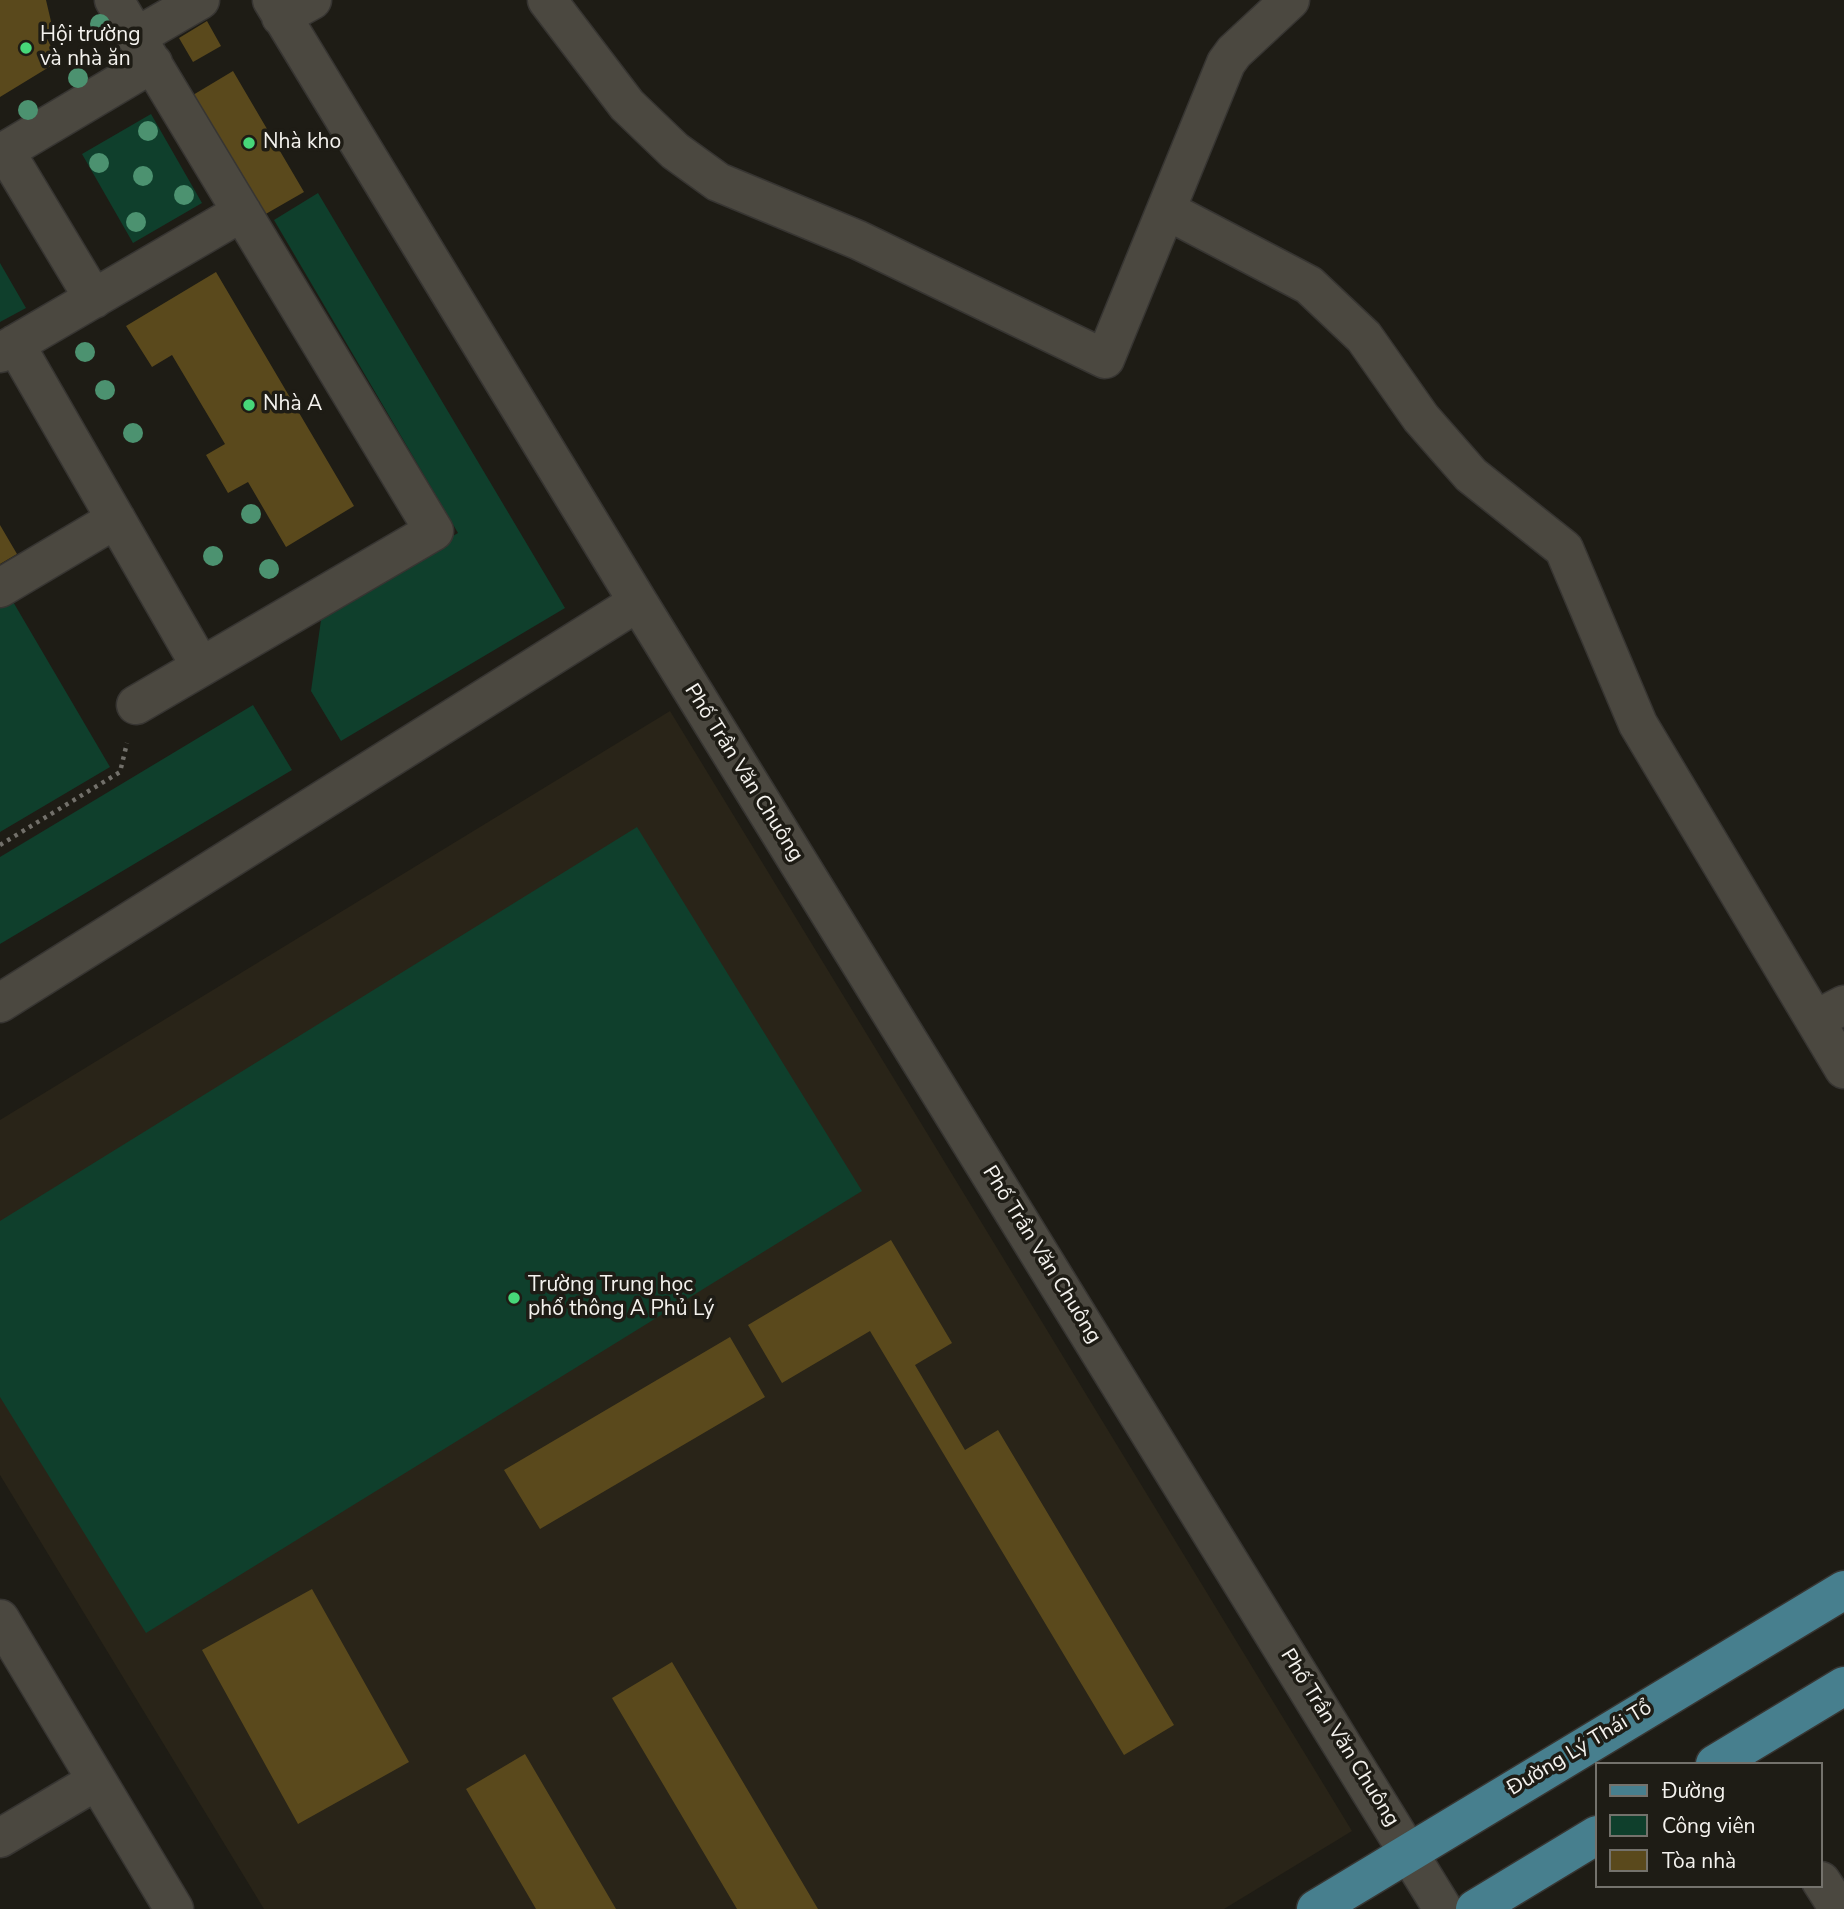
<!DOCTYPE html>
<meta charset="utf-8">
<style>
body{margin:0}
#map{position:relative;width:1844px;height:1909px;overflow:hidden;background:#1e1c15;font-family:"Nunito Sans",sans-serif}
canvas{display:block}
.legend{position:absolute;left:1595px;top:1762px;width:228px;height:126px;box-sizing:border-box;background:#1e1c15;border:2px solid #74726c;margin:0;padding:9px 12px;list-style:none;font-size:21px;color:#f4f2ee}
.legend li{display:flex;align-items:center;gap:14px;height:35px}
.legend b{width:35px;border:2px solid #74726c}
</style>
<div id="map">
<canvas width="1844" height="1909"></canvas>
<ul class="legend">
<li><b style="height:9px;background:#477f8e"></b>Đường</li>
<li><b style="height:19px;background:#0f3f2c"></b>Công viên</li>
<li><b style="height:19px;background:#5a491c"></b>Tòa nhà</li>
</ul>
</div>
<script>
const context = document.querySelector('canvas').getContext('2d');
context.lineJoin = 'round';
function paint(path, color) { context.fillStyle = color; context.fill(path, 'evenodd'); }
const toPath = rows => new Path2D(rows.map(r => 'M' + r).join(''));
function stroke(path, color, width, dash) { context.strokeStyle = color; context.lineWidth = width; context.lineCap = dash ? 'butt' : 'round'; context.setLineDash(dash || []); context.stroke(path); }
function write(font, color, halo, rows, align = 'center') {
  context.font = font + ' "Nunito Sans",sans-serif'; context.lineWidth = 7; context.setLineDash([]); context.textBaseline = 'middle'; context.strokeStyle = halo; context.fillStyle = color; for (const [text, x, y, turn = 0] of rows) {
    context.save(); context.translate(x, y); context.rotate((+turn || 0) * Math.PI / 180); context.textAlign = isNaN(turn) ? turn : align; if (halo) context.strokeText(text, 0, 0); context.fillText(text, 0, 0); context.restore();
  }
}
const built = toPath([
 [670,711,1352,1831,1224,1909,264,1909,0,1475,0,1120]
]);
const green = toPath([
 [151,114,202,203,133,243,82,154],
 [318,193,565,608,341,741,311,691,322,613,458,533,274,220],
 [0,263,26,308,0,322],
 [12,600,110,767,0,832,0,607],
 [253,705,292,770,0,944,0,857],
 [637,827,862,1191,146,1633,0,1397,0,1221]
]);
const building = toPath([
 [0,0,46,0,53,30,45,35,59,61,0,97],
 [207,21,221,46,193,62,179,38],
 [233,71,304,192,264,215,193,95],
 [216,272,354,506,286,547,248,482,228,493,206,455,225,444,172,355,152,367,126,326],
 [0,525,17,554,0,564],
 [891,1240,952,1343,915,1365,965,1450,998,1430,1174,1725,1124,1755,870,1331,782,1383,748,1325],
 [730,1337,765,1397,540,1529,504,1470],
 [312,1589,409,1762,298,1824,202,1650],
 [672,1662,818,1909,737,1909,612,1698],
 [525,1754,616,1909,536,1909,466,1789]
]);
const path = toPath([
 [0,845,120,772,127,743]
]);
const minor = toPath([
 [114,0,434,531,136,705],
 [272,0,638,602,1443,1909],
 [547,0,627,105,675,151,718,182,858,240,1105,359,1226,63,1234,52,1290,0],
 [281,17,312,0],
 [136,37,200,0],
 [5,151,94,299],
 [0,154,153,63],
 [1166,210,1309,285,1364,337,1421,418,1471,475,1564,549,1638,724,1844,1069],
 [15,344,201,667],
 [0,353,242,212],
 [0,588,116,519],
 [0,1003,638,602],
 [1815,1020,1844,1005],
 [0,1619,174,1909],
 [0,1838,96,1781],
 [1821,1881,1839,1909]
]);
const major = toPath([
 [1715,1764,1844,1686],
 [1316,1909,1844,1590],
 [1475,1909,1597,1835]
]);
const trees = [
 [100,24],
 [78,78],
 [28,110],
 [148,131],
 [99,163],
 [143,176],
 [184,195],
 [136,222],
 [85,352],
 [105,390],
 [133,433],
 [251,514],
 [213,556],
 [269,569]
];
const markers = [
 [26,48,7,"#47d779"],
 [249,143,7,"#47d779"],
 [249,405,7,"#47d779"],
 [514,1298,7,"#47d779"]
];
const poiNames = [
 ["Hội trường",40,36],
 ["và nhà ăn",40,60],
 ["Nhà kho",263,143],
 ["Nhà A",263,405],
 ["Trường Trung học",528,1286],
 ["phổ thông A Phủ Lý",528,1310]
];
const streetNames = [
 ["Phố Trần Văn Chuông",743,773,58],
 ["Phố Trần Văn Chuông",1041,1255,58],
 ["Phố Trần Văn Chuông",1339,1738,58],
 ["Đường Lý Thái Tổ",1580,1749,-31]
];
paint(built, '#292418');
paint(green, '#0f3f2c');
paint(building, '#5a491c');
stroke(minor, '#373532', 41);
stroke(major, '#373532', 41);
stroke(path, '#72706a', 4.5, [3.5, 5]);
stroke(minor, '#4b4840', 38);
stroke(major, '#477f8e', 38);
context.fillStyle = '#4c9270';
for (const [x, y] of trees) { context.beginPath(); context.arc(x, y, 10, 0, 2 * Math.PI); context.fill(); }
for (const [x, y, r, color] of markers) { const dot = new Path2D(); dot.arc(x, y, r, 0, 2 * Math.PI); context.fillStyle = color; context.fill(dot); stroke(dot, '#1e1c15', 2.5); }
write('21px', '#f4f2ee', '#1e1c15', poiNames, 'left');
write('21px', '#f4f2ee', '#1e1c15', streetNames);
</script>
